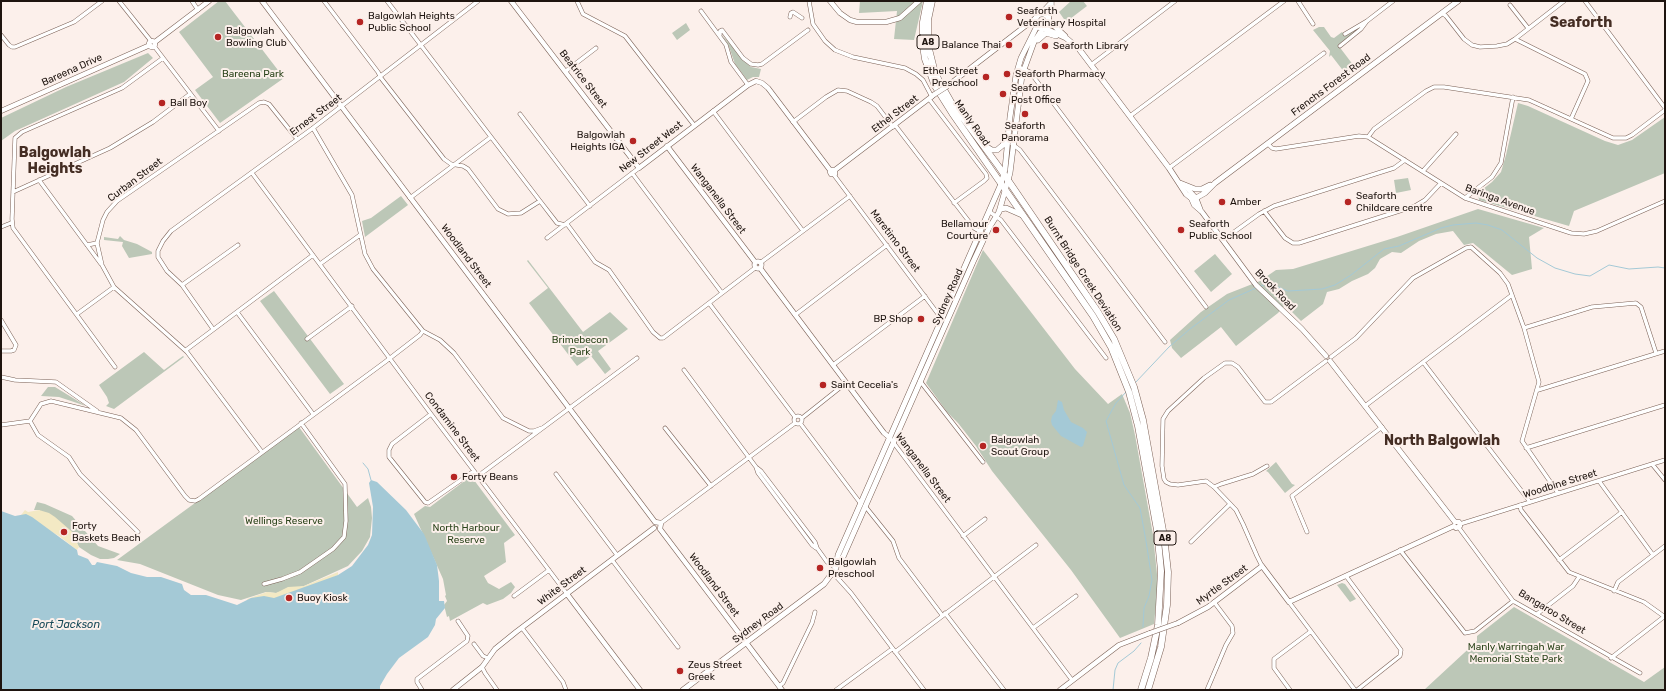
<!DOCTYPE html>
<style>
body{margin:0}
#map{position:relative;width:1666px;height:691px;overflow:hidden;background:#fcf0eb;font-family:Rubik,sans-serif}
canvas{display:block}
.frame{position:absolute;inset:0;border:2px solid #1e140f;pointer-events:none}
</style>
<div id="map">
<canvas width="1666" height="691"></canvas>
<div class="frame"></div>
</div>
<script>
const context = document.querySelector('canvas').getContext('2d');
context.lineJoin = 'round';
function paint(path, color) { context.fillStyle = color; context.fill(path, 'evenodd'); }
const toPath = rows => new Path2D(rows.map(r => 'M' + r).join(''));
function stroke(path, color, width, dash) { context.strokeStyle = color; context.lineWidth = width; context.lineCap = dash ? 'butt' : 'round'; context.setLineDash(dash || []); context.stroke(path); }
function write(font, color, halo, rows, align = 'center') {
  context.font = font + ' Rubik,sans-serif'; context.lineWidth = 4; context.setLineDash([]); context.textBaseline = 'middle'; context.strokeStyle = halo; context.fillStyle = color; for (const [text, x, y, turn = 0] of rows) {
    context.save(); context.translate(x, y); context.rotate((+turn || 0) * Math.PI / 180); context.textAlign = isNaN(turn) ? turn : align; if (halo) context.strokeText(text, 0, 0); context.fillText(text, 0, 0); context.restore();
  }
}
const green = toPath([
 [219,1,225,1,284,78,220,123,195,90,213,77,179,32],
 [860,1,923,1,914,40,894,39,897,11,859,13],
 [1071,1,1083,1,1087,6,1066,22,1059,12],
 [686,23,690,30,677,40,672,33],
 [1365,23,1359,30,1338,45,1357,70,1348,77,1331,55,1329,57,1330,51,1313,30,1319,27,1324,27,1331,37,1334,38,1342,32,1346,36],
 [721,34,751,67,761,69,759,77,753,77,747,80,735,64,728,44],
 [148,53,153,58,124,82,15,131,1,141,1,118,66,87],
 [1518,103,1528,106,1605,141,1618,145,1632,140,1665,117,1665,173,1574,211,1569,226,1479,200,1478,193,1492,182,1501,172,1506,155],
 [1408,178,1411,190,1396,193,1394,180],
 [401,196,408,205,365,237,362,221,371,218],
 [1478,209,1544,228,1529,237,1532,269,1512,275,1473,243,1464,245,1453,231,1436,234,1419,241,1401,253,1392,252,1380,259,1375,268,1368,274,1352,281,1339,289,1327,292,1323,304,1301,321,1285,305,1278,313,1236,346,1221,327,1181,358,1172,348,1170,340,1201,312,1227,294,1260,281,1276,270,1293,269,1397,237],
 [120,236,124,240,137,244,152,252,152,254,129,258,122,246,123,242,104,240,104,237,118,239],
 [983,250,1075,369,1108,404,1122,394,1130,413,1135,435,1153,535,1158,584,1154,624,1120,638,1071,570,992,471,976,446,958,423,947,412,926,383],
 [1215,254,1232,274,1211,292,1194,271],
 [528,260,583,332,610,312,628,329,598,351,611,369,605,374,591,356,577,366,529,303,548,288,527,261],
 [274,291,344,384,330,394,260,301],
 [144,352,164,370,183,356,184,357,114,409,106,406,109,403,107,397,99,385],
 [48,387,55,387,86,406,59,397,41,396],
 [299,427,357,507,368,498,371,507,372,518,370,537,362,551,348,566,304,586,276,593,266,592,241,600,218,595,140,564,117,560],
 [1276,462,1292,484,1295,485,1285,493,1268,472,1266,471],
 [471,476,515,535,504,543,506,562,484,576,488,583,499,589,511,582,515,587,511,593,503,599,487,605,483,603,450,621,449,616,447,617,444,605,447,601,445,596,446,595,443,579,414,514,425,506,430,507],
 [37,502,45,504,72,516,98,546,120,554,114,558,108,559,100,559,91,555,79,547,77,543,39,510,34,510],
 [1342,583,1345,584,1356,599,1350,602,1337,585],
 [1514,607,1644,682,1665,667,1665,690,1424,690,1477,641,1477,636]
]);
const sand = toPath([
 [25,510,28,512,39,510,49,513,55,517,77,536,77,543,79,547,77,550,59,536,21,515],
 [338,572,338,575,295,596,248,601,247,599,267,592,276,593,288,587,304,586]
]);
const water = toPath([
 [1058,400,1062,402,1064,410,1071,422,1083,428,1087,432,1083,446,1081,447,1061,436,1052,425,1051,421,1052,416,1056,411],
 [371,480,377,482,406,510,424,534,437,565,439,581,439,601,444,601,445,608,436,619,435,625,428,637,399,658,387,674,380,686,380,690,1,690,1,511,15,516,26,514,32,517,77,550,78,555,88,559,92,565,95,565,97,562,117,566,131,573,147,577,161,577,182,584,184,590,191,595,206,595,237,605,251,598,264,596,274,598,338,575,352,566,368,545,372,535,373,507,369,483]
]);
const stream = toPath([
 [1261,286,1268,283,1288,291,1322,289,1335,285,1351,275,1384,249,1399,246,1441,228,1453,225,1476,223,1488,225,1502,230,1537,258,1555,268,1575,274,1590,276,1609,265,1629,269,1658,267,1665,268],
 [1135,383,1169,347,1190,329,1229,300,1256,288],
 [1126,392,1116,403,1106,421,1124,485,1140,508,1146,541,1152,580,1149,596,1144,608,1143,627],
 [363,463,368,469,371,480],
 [1113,690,1115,670,1118,663,1134,651,1141,643]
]);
const street = toPath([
 [119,1,151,41],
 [192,1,198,10],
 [324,1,378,72,381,78,444,159,451,164,463,166,468,169,498,209,508,214,521,213,540,201],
 [387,1,540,201,557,223,565,225],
 [577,1,583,14,625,36,694,125],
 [809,1,813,24,825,41,835,50,853,57,905,68,916,74,923,80,932,97],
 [1298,1,1313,24],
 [1585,1,1665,108],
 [1510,5,1528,28],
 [701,11,726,45,731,62,748,85],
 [1442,13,1446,16,1464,39,1472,45,1480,47,1497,46,1507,44,1515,39,1564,1],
 [1039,15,1052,1],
 [790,17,791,13,793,12,802,18],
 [1049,20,1052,5,1052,1],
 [1345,34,1367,21,1393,1],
 [1,35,9,45,12,47,15,47,74,22,102,1],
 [720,35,720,31,722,30,743,58,751,64,758,65,762,64,808,30],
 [1515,39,1585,74,1588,81,1571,119],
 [154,46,219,131],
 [1340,46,1361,29,1367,21],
 [1091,65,1175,1],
 [1019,67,1030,72,1206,307],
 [566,71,596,48],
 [929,99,986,174,987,178,984,181,954,203],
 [713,111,803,231],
 [520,114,590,206],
 [1130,116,1284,1],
 [793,122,826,97,838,90,847,91,871,102,877,106,893,127],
 [895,125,974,228,981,232],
 [313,128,352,195,365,254,373,269,423,331,440,340,454,353,503,418,529,431,534,431,542,428],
 [1368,137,1374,129,1426,91,1434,87,1444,87,1529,100,1613,138,1626,138,1632,135,1665,110],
 [1012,144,1020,150,1165,342],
 [1268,144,1272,148,1276,149,1359,136,1368,137,1465,198,1571,233,1584,234,1597,231,1665,201],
 [1169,168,1324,53],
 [1423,171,1456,134],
 [252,173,431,414,567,594],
 [632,173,722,293],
 [834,175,941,318],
 [39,180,101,264],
 [13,192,110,148,153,122,190,94],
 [410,198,491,137],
 [1465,198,1492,177,1501,163,1513,97],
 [1264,211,1285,238,1293,243,1299,243,1415,206,1425,200,1441,183],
 [990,212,1001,220,1106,358],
 [567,224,595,262,609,270,653,332,660,338,663,338,755,268],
 [1,227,11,223],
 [547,238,639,168],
 [1223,240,1259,214,1274,206,1394,168,1405,160],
 [87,245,97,243],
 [760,263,850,196],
 [320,264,360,235],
 [182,285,238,245],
 [709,303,795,417],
 [237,312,313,414],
 [77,314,114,287],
 [795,315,887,245],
 [1,320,16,345,14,350,11,351,1,351],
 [1524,328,1592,307,1636,303,1641,307,1656,353],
 [213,329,182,285,167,271,158,257,158,251,163,241,171,231,313,128,478,1],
 [307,339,352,306],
 [186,350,313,255],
 [1331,357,1356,338,1413,278,1466,248,1471,247,1500,273,1508,284,1524,328,1539,382,1522,441,1558,493],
 [1423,362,1530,502],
 [833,365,925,296],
 [115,367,13,228,12,219,15,138,22,132,122,88,163,58],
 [684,370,756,467,761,471,815,542,817,548,827,562,836,568],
 [1,377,15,380,56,382,97,411],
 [920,381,983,462],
 [1538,390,1665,351],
 [1365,406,1512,295],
 [431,414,392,444,389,450,389,457,425,502,428,503,474,471],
 '794 420a4 4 0 1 1 8 0a4 4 0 1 1-8 0Z',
 [802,418,846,383],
 [30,421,41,404,51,401,121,418,136,430,185,496,189,500,195,501,199,499,385,362,420,335,423,331],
 [800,423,861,504],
 [1,425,30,421,38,435,69,457,80,474,138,532],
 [665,428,711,486],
 [890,438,1072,680],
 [1526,448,1665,405],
 [262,452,187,352,114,287,102,265,97,243,103,220,107,212,117,201,259,103,264,102,269,104,297,139],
 [1652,464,1665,480],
 [756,467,758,473,812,545,816,548],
 [556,474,617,555],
 [478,476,637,358],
 [1599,481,1653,555],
 [1214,487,1221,484,1253,474,1267,466],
 [1520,505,1521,510,1569,572,1644,602,1665,617],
 [865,506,893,541,899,558,942,615],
 [661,523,795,423],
 [1460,524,1665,460],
 [1459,528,1513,601,1640,673],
 [1307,532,1292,496,1382,427],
 [963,536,985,519],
 [1191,542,1229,505],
 [1400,550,1465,633,1475,631,1513,601],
 [612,560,678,647],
 [1559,560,1622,512],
 [1262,566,1257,556,1243,524,1236,510,1214,487,1206,481,1178,485,1170,484,1166,482,1164,479,1162,466,1163,419,1168,411,1204,378,1225,363,1232,363,1238,367,1265,402,1271,402,1326,361],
 [833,573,851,593,924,690],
 [1346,576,1401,650,1400,656,1357,690],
 [264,584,282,579,300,572,333,549,344,537,346,521,345,484,301,423],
 [1614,591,1618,582,1665,546],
 [514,596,549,570],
 [1289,602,1355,690],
 [945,613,1004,690],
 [1537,614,1573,586,1579,577],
 [522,628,563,682,566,690],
 [1033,628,1076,596],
 [474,644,483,656,488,658],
 [895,652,1036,545],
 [1611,658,1665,616],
 [482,667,485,673,497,690],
 [779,686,783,683,812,623,815,612],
 [422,690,417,682,417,679,467,641,468,636,458,621],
 [836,690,892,649],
 [1207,690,1226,645,1233,633,1232,626,1214,602],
 [1290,690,1274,668,1274,659,1310,632]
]);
const secondary = toPath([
 [262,1,655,522],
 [511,1,639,168,748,85,756,81,762,83,768,88,830,170],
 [830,1,840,13,850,20,857,22,886,22,900,18,919,1],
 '149 44a3 3 0 1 1 6 0a3 3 0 1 1-6 0Z',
 [155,42,209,1],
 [946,87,1037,17],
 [1,111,150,45],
 [667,146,755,262],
 [835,170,835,174,831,174,830,172,831,170,835,170,935,94],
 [1185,186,1196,198,1201,211],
 [1191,198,1194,205,1202,212,1256,285,1302,329,1326,356],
 '754.5 265a3.5 3.5 0 1 1 7 0a3.5 3.5 0 1 1-7 0Z',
 [760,268,884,433,890,438],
 [1330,361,1455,522],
 [655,522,661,523,660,529],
 [1454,526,1456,528,1460,526,1459,522,1455,522],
 [660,529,782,690],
 [567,594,640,690],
 [1178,623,1208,607,1262,566,1289,602,1454,526],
 [453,690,482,667,495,649,516,632,654,528],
 [1060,690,1119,645,1150,633]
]);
const primary = toPath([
 '1035 21a7 7 0 1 1 14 0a7 7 0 1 1-14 0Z',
 [1049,21,1065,36],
 [1044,28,1066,38,1079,49,1169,168,1186,194,1191,198,1196,198,1205,193,1215,183,1458,1],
 [1038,40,1046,33,1056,36],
 [984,145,992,150,997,150,1003,145,1007,136],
 [1180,183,1195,189,1202,189,1210,185],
 [999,211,1001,209,1006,208,1022,215],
 [838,564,843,557,973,262,989,228,999,212,1010,173,1022,75,1034,42,1043,28],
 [683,690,824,584,836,568,838,555,1001,184,1005,169,1010,117,1016,75,1021,58,1037,26]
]);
const highway = toPath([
 [927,1,923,22,923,46,925,59,935,86,952,113,1093,316,1111,347,1129,392,1138,426,1157,530,1161,571,1158,625,1151,658,1141,690],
 [932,1,928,20,928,45,934,69,939,81,951,102,999,167,1098,312,1114,339,1134,387,1143,420,1164,536,1168,572,1167,605,1161,647,1148,690]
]);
const secondaryBridge = toPath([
 [935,94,946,87],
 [1150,633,1178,623]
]);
const markers = [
 [1009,17,4,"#b52523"],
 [360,22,4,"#b52523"],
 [218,37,4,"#b52523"],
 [1009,45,4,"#b52523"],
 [1045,46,4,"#b52523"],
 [1007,74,4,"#b52523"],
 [986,77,4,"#b52523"],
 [1003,94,4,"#b52523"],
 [162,103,4,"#b52523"],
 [1025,114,4,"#b52523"],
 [633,141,4,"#b52523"],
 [1222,202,4,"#b52523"],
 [1348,202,4,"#b52523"],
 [996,230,4,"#b52523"],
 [1181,230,4,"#b52523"],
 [921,319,4,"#b52523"],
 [823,385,4,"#b52523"],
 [983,446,4,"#b52523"],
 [454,477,4,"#b52523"],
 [64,532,4,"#b52523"],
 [820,568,4,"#b52523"],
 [289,598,4,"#b52523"],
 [680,671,4,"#b52523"]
];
const shields = [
 [928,42,22],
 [1165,538,22]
];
const shieldNames = [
 ["A8",928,42],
 ["A8",1165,538]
];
const poiNames = [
 ["Seaforth",1017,11],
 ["Veterinary Hospital",1017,23],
 ["Balgowlah Heights",368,16],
 ["Public School",368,28],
 ["Balgowlah",226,31],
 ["Bowling Club",226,43],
 ["Balance Thai",1001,45,"right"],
 ["Seaforth Library",1053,46],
 ["Ethel Street",978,71,"right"],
 ["Preschool",978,83,"right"],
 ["Seaforth Pharmacy",1015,74],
 ["Seaforth",1011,88],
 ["Post Office",1011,100],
 ["Ball Boy",170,103],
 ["Seaforth",1025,126,"center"],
 ["Panorama",1025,138,"center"],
 ["Balgowlah",625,135,"right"],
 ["Heights IGA",625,147,"right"],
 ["Seaforth",1356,196],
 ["Childcare centre",1356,208],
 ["Amber",1230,202],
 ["Bellamour",988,224,"right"],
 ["Courture",988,236,"right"],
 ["Seaforth",1189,224],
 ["Public School",1189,236],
 ["BP Shop",913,319,"right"],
 ["Saint Cecelia's",831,385],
 ["Balgowlah",991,440],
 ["Scout Group",991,452],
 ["Forty Beans",462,477],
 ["Forty",72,526],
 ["Baskets Beach",72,538],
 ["Balgowlah",828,562],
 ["Preschool",828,574],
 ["Buoy Kiosk",297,598],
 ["Zeus Street",688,665],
 ["Greek",688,677]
];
const streetNames = [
 ["Bareena Drive",72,70,-24],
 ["Beatrice Street",583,79,52],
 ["Frenchs Forest Road",1331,85,-37],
 ["Ethel Street",895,114,-37],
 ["Ernest Street",316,115,-37],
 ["Manly Road",972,123,55],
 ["New Street West",651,147,-38],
 ["Curban Street",135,180,-37],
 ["Wanganella Street",718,199,53],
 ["Baringa Avenue",1500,200,20],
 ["Maretimo Street",895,241,53],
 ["Woodland Street",466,256,53],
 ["Burnt Bridge Creek Deviation",1083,274,57],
 ["Brook Road",1275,290,46],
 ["Sydney Road",948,297,-66],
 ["Condamine Street",452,427,53],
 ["Wanganella Street",923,468,53],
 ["Woodbine Street",1560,484,-17],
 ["Woodland Street",714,585,53],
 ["Myrtle Street",1222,585,-36],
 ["White Street",562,586,-37],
 ["Bangaroo Street",1552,612,31],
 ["Sydney Road",758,623,-37]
];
const parkNames = [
 ["Bareena Park",253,74],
 ["Brimebecon",580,340],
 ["Park",580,352],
 ["Wellings Reserve",284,521],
 ["North Harbour",466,528],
 ["Reserve",466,540],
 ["Manly Warringah War",1516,647],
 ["Memorial State Park",1516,659]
];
const waterNames = [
 ["Port Jackson",66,625]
];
const districtNames = [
 ["Seaforth",1581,23],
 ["Balgowlah",55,153],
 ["Heights",55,169],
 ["North Balgowlah",1442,441]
];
paint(green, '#bcc7b7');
paint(sand, '#f3e9c4');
paint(water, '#a4c9d6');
stroke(stream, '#a4c9d6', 1);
stroke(street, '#7b6156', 4.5);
stroke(secondary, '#7b6156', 5.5);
stroke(primary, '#7b6156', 6);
stroke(highway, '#7b6156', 7);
stroke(street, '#fff', 3.5);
stroke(secondary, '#fff', 4.5);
stroke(primary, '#fff', 5);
stroke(highway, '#fff', 6);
stroke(secondaryBridge, '#7b6156', 5.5, []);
stroke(secondaryBridge, '#fff', 4.5);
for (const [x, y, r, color] of markers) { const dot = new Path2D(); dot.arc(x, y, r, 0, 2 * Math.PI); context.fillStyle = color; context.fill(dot); stroke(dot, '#fcf0eb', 1.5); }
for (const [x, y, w] of shields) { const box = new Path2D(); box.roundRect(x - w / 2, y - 7, w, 14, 3); context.fillStyle = '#fcf0eb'; context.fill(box); stroke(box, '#1e140f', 1); }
write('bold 9px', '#1e140f', null, shieldNames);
write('10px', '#1e140f', '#fcf0eb', poiNames, 'left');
write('10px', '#1e140f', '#fcf0eb', streetNames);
write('10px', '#2b441b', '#fcf0eb', parkNames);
write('italic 11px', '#164958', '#fcf0eb', waterNames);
write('bold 14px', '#442d23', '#fcf0eb', districtNames);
</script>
